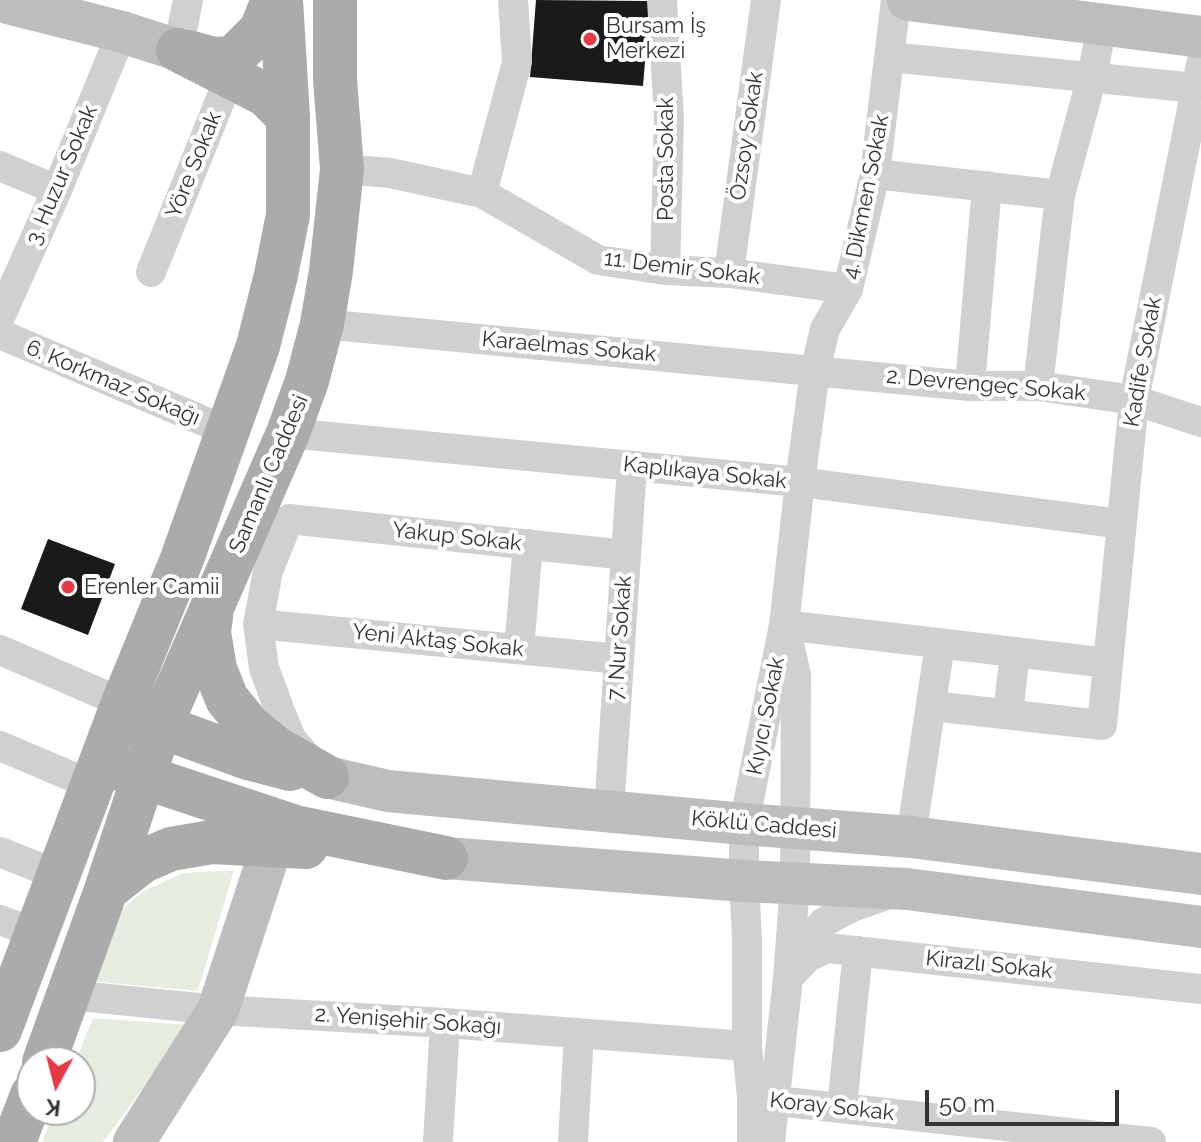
<!DOCTYPE html>
<meta charset="utf-8">
<style>
body{margin:0}
#map{position:relative;width:1201px;height:1142px;overflow:hidden;background:#fff;font-family:Raleway,sans-serif}
canvas{display:block}
.north{position:absolute;left:16px;top:1046px;width:80px;height:80px;box-sizing:border-box;background:#fff;border:2px solid #adadad;border-radius:50%;rotate:187deg;font-size:22px;font-weight:700;line-height:32px;text-align:center;color:#333}
.north::after{content:'';display:block;margin:auto;width:28px;height:36px;background:#e63946;clip-path:polygon(50% 0,100% 100%,50% 72%,0 100%)}
.scale{position:absolute;left:925px;top:1090px;width:194px;height:36px;box-sizing:border-box;border:4px solid #333;border-top:0;padding-left:10px;font-size:24px;line-height:28px;white-space:nowrap;color:#333;-webkit-text-stroke:6px #fff;paint-order:stroke}
</style>
<div id="map">
<canvas width="1201" height="1142"></canvas>
<div class="north">K</div>
<div class="scale">50 m</div>
</div>
<script>
const context = document.querySelector('canvas').getContext('2d');
context.lineJoin = 'round';
function paint(path, color) { context.fillStyle = color; context.fill(path, 'evenodd'); }
const toPath = rows => new Path2D(rows.map(r => 'M' + r).join(''));
function stroke(path, color, width, dash) { context.strokeStyle = color; context.lineWidth = width; context.lineCap = dash ? 'butt' : 'round'; context.setLineDash(dash || []); context.stroke(path); }
function write(font, color, halo, rows, align = 'center') {
  context.font = font + ' Raleway,sans-serif'; context.lineWidth = 8; context.setLineDash([]); context.textBaseline = 'middle'; context.strokeStyle = halo; context.fillStyle = color; for (const [text, x, y, turn = 0] of rows) {
    context.save(); context.translate(x, y); context.rotate((+turn || 0) * Math.PI / 180); context.textAlign = isNaN(turn) ? turn : align; if (halo) context.strokeText(text, 0, 0); context.fillText(text, 0, 0); context.restore();
  }
}
const green = toPath([
 [234,870,198,991,90,981,113,917,142,892,183,873],
 [93,1018,190,1025,103,1142,42,1142,55,1110,80,1110,80,1062,75,1062]
]);
const building = toPath([
 [536,0,650,1,643,86,530,77],
 [48,539,115,564,88,635,21,609]
]);
const minor = toPath([
 [662,0,669,119,665,270],
 [178,50,188,0],
 [890,57,1196,88],
 [0,166,57,190],
 [342,169,390,173,482,193,598,260,665,270,729,273,848,289],
 [875,174,1060,195],
 [482,193,517,62,513,0],
 [151,272,230,76,232,60],
 [729,273,766,0],
 [0,317,57,190,122,32],
 [322,324,970,386,1038,386,1134,400,1201,422],
 [0,334,227,431],
 [970,386,987,186],
 [1038,386,1060,195,1092,77,1102,25],
 [288,433,800,482,1121,524],
 [258,624,619,659],
 [784,625,1108,663],
 [519,649,528,544],
 [0,650,123,703],
 [932,706,1102,725,1134,400,1201,64],
 [1008,714,1015,652],
 [0,746,92,785],
 [311,761,292,740,279,709,264,668,258,624,268,571,289,519,626,555],
 [609,811,632,466],
 [911,837,940,644],
 [0,852,60,876],
 [0,920,37,934],
 [795,961,800,949,824,922,852,907,889,894],
 [788,978,808,957,827,948,1201,989],
 [69,995,218,1010,445,1023,747,1046],
 [758,1099,1151,1142],
 [842,1107,858,951],
 [438,1142,445,1023],
 [573,1142,579,1033],
 [752,1142,752,1098,747,1046,747,940,744,881,744,824,784,625,800,482,815,371,825,329,848,289,875,174,896,0],
 [770,1142,788,978,795,883,796,675,787,635]
]);
const secondary = toPath([
 [908,0,1201,37],
 [0,1,122,32,178,50],
 [327,777,388,791,744,824,911,837,1201,874],
 [446,858,744,881,907,889,1201,927],
 [134,1142,218,1010,272,845]
]);
const primary = toPath([
 [178,50,266,95,288,117],
 [188,52,214,59,233,58,261,30,273,0],
 [211,617,209,632,215,669,227,699,249,726,276,748,327,777],
 [135,717,248,758,290,769],
 [117,768,295,827,446,858],
 [106,890,143,861,171,849,212,842,306,847],
 [0,1030,123,703,182,559,258,346,276,275,288,215,288,117,281,0],
 [44,1062,106,890,160,727,288,433,307,381,322,324,331,271,342,169,335,80,335,0],
 [14,1142,32,1095]
]);
const markers = [
 [590,39,8,"#e63946"],
 [68,587,8,"#e63946"]
];
const poiNames = [
 ["Bursam İş",606,26],
 ["Merkezi",606,51],
 ["Erenler Camii",84,587]
];
const streetNames = [
 ["Özsoy Sokak",747,136,-82],
 ["Posta Sokak",666,159,-90],
 ["Yöre Sokak",194,165,-68],
 ["3. Huzur Sokak",62,175,-67],
 ["4. Dikmen Sokak",866,197,-79],
 ["11. Demir Sokak",682,268,7],
 ["Karaelmas Sokak",569,347,5],
 ["Kadife Sokak",1143,362,-80],
 ["6. Korkmaz Sokağı",113,383,23],
 ["2. Devrengeç Sokak",986,385,5],
 ["Kaplıkaya Sokak",705,473,6],
 ["Samanlı Caddesi",269,474,-67],
 ["Yakup Sokak",457,537,6],
 ["7. Nur Sokak",620,638,-86],
 ["Yeni Aktaş Sokak",438,641,6],
 ["Kıyıcı Sokak",766,716,-79],
 ["Köklü Caddesi",764,825,5],
 ["Kirazlı Sokak",989,965,6],
 ["2. Yenişehir Sokağı",408,1021,4],
 ["Koray Sokak",832,1107,6]
];
paint(green, '#e6ecdf');
paint(building, '#1a1a1a');
stroke(minor, '#d0d0d0', 30);
stroke(secondary, '#bdbdbd', 42);
stroke(primary, '#ababab', 44);
for (const [x, y, r, color] of markers) { const dot = new Path2D(); dot.arc(x, y, r, 0, 2 * Math.PI); context.fillStyle = color; context.fill(dot); stroke(dot, '#fff', 3); }
write('22px', '#333', '#fff', poiNames, 'left');
write('22px', '#333', '#fff', streetNames);
</script>
